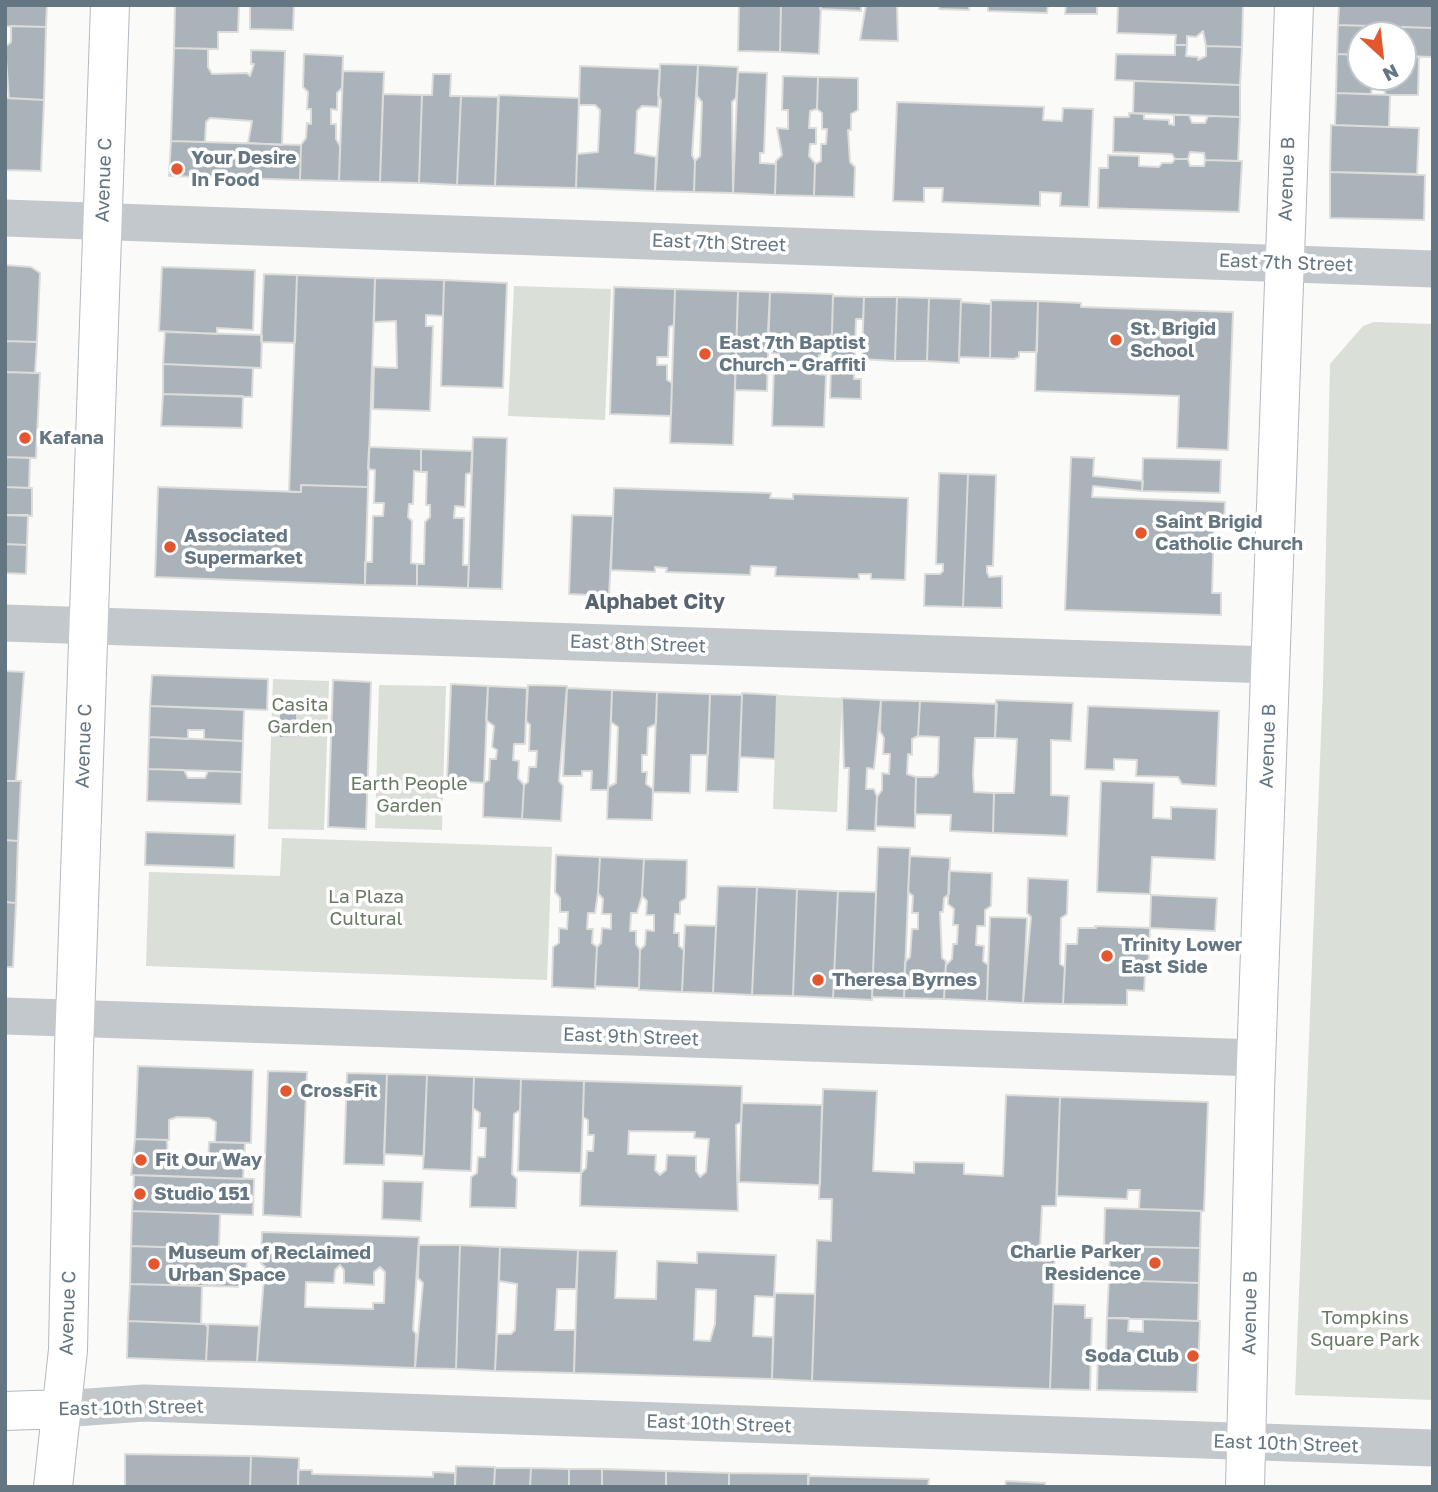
<!DOCTYPE html>
<style>
body{margin:0}
#map{position:relative;width:1438px;height:1492px;overflow:hidden;background:#fafaf8;font-family:"Golos Text",sans-serif}
canvas{display:block}
.frame{position:absolute;inset:0;border:7px solid #657683;pointer-events:none}
.north{position:absolute;left:1347px;top:21px;width:70px;height:70px;box-sizing:border-box;background:#fff;border:2px solid #c1c8cd;border-radius:50%;rotate:153deg;font-size:19px;font-weight:700;line-height:28px;text-align:center;color:#657683}
.north::after{content:'';display:block;margin:auto;width:24px;height:32px;background:#e4572e;clip-path:polygon(50% 0,100% 100%,50% 72%,0 100%)}
</style>
<div id="map">
<canvas width="1438" height="1492"></canvas>
<div class="frame"></div>
<div class="north">N</div>
</div>
<script>
const context = document.querySelector('canvas').getContext('2d');
context.lineJoin = 'round';
function paint(path, color) { context.fillStyle = color; context.fill(path, 'evenodd'); }
const toPath = rows => new Path2D(rows.map(r => 'M' + r).join(''));
function stroke(path, color, width, dash) { context.strokeStyle = color; context.lineWidth = width; context.lineCap = dash ? 'butt' : 'round'; context.setLineDash(dash || []); context.stroke(path); }
function write(font, color, halo, rows, align = 'center') {
  context.font = font + ' "Golos Text",sans-serif'; context.lineWidth = 7; context.setLineDash([]); context.textBaseline = 'middle'; context.strokeStyle = halo; context.fillStyle = color; for (const [text, x, y, turn = 0] of rows) {
    context.save(); context.translate(x, y); context.rotate((+turn || 0) * Math.PI / 180); context.textAlign = isNaN(turn) ? turn : align; if (halo) context.strokeText(text, 0, 0); context.fillText(text, 0, 0); context.restore();
  }
}
const green = toPath([
 [514,286,611,289,605,420,508,416],
 [1374,322,1433,324,1433,1400,1295,1395,1323,684,1330,364,1363,326],
 [273,679,329,681,324,830,268,829],
 [379,685,446,686,442,830,375,828],
 [777,695,842,698,837,812,773,809],
 [282,838,552,847,547,980,146,966,149,872,280,876]
]);
const building = toPath([
 [5,5,47,5,46,27,5,26,5,5],
 [175,5,239,5,238,32,218,32,218,49,174,48,175,5],
 [250,5,294,5,293,30,250,29,250,5],
 [739,5,781,5,780,52,738,51,739,5],
 [781,5,821,5,819,54,780,52,781,5],
 [821,5,861,5,861,11,820,9,821,5],
 [866,5,897,5,898,41,860,40,866,5],
 [940,5,969,5,969,10,939,9,940,5],
 [988,5,1048,5,1047,13,988,11,988,5],
 [1066,5,1097,5,1097,14,1065,14,1066,5],
 [1118,5,1243,5,1242,47,1206,46,1203,31,1196,37,1187,36,1187,45,1175,45,1176,35,1117,33,1118,5],
 [1339,5,1433,5,1433,28,1338,25,1339,5],
 [1338,25,1433,28,1433,57,1403,56,1403,35,1361,35,1361,55,1337,54,1338,25],
 [11,26,46,27,44,100,9,98,5,47,11,42,11,26],
 [1175,45,1187,45,1186,56,1198,57,1198,60,1206,56,1206,46,1242,47,1240,85,1115,80,1116,54,1175,55,1175,45],
 [174,48,208,49,208,67,212,74,247,73,250,76,254,64,251,64,251,50,285,51,282,145,248,143,252,121,210,118,206,122,205,142,171,141,174,48],
 [304,54,343,56,342,88,337,93,337,110,331,109,331,124,336,124,336,139,340,146,339,181,300,180,301,145,306,138,307,123,311,124,311,109,307,109,308,92,303,87,304,54],
 [1337,54,1361,55,1361,77,1403,77,1403,56,1419,57,1418,95,1386,95,1383,88,1372,88,1371,94,1336,93,1337,54],
 [660,64,698,65,692,155,695,161,694,192,655,191,661,100,658,95,660,64],
 [698,65,738,67,736,98,732,102,733,193,694,192,695,161,700,156,702,102,697,96,698,65],
 [580,66,660,69,658,107,642,106,637,111,635,153,656,157,655,191,576,188,577,154,598,152,600,110,595,105,579,105,580,66],
 [343,71,384,72,380,182,339,181,343,71],
 [738,72,767,73,764,153,760,153,760,163,776,164,775,195,733,193,738,72],
 [433,74,451,74,450,96,461,96,457,185,419,183,422,95,432,95,433,74],
 [783,76,818,77,817,109,810,111,809,128,816,128,816,144,810,144,809,156,815,163,814,196,775,195,776,161,782,155,777,128,788,129,788,110,782,110,783,76],
 [818,77,858,78,858,110,851,114,851,130,848,130,850,162,855,167,854,197,814,196,815,164,821,161,821,144,826,144,827,129,822,129,822,113,817,109,818,77],
 [1134,81,1240,85,1240,117,1133,113,1134,81],
 [1336,93,1390,95,1389,127,1335,125,1336,93],
 [383,94,422,95,419,183,380,182,383,94],
 [499,95,579,98,576,188,495,186,499,95],
 [461,96,498,97,495,186,457,185,461,96],
 [5,98,44,100,41,171,5,170,5,98],
 [897,102,1044,107,1043,120,1062,121,1063,108,1093,109,1089,207,1060,206,1061,193,1040,192,1040,206,942,202,943,188,924,188,924,202,893,201,897,102],
 [1129,113,1144,114,1144,119,1169,120,1169,124,1174,125,1174,115,1189,115,1192,123,1205,123,1208,116,1240,117,1238,161,1205,160,1204,153,1190,152,1188,159,1175,159,1172,154,1113,152,1114,117,1129,117,1129,113],
 [1331,125,1419,128,1417,174,1330,172,1331,125],
 [171,141,301,145,300,180,169,176,171,141],
 [1108,155,1139,156,1139,166,1159,167,1162,163,1172,163,1175,159,1188,159,1190,166,1204,166,1205,160,1242,161,1239,212,1098,208,1099,168,1108,168,1108,155],
 [1330,172,1425,175,1424,220,1330,218,1330,172],
 [5,265,31,267,40,273,37,342,5,341,5,265],
 [162,267,255,270,253,330,217,328,217,334,159,331,162,267],
 [264,274,297,275,295,343,261,342,264,274],
 [297,275,375,278,368,487,301,485,301,492,289,492,297,275],
 [375,278,444,280,443,316,426,315,426,326,433,326,430,411,373,409,374,367,397,368,396,321,374,322,375,278],
 [444,280,507,283,503,388,441,386,444,280],
 [614,287,675,289,674,325,669,327,668,357,657,357,657,365,667,365,667,380,672,383,671,416,610,414,614,287],
 [675,289,738,291,733,445,670,443,675,289],
 [738,291,770,292,767,391,735,390,738,291],
 [770,292,833,294,832,334,827,339,826,355,819,355,818,374,826,375,824,427,772,426,774,367,778,367,779,354,772,353,773,336,768,331,770,292],
 [833,296,864,297,863,319,856,319,854,379,861,379,861,399,830,398,833,296],
 [864,297,897,297,895,361,862,359,864,297],
 [897,297,929,298,927,361,895,361,897,297],
 [929,298,961,299,959,363,927,361,929,298],
 [991,300,1038,301,1037,352,1019,352,1019,357,1014,359,990,358,991,300],
 [1038,301,1081,303,1081,307,1233,312,1228,450,1177,448,1179,396,1035,391,1038,301],
 [961,302,991,304,990,358,959,357,961,302],
 [165,332,262,335,261,368,163,364,165,332],
 [5,341,37,342,35,373,5,372,5,341],
 [163,364,253,368,252,397,163,394,163,364],
 [5,372,40,373,36,458,5,457,5,372],
 [163,394,243,396,242,428,161,426,163,394],
 [473,437,507,438,502,589,468,588,473,437],
 [369,447,421,449,421,472,414,471,413,504,409,504,408,517,412,521,411,563,417,564,417,586,365,585,365,562,372,562,373,516,383,516,384,503,374,503,375,470,368,469,369,447],
 [421,449,472,451,471,473,466,474,465,507,455,506,454,518,464,518,463,565,469,565,468,588,417,586,417,564,424,564,425,522,430,517,430,505,426,505,427,472,421,472,421,449],
 [5,457,30,458,29,488,5,487,5,457],
 [1071,457,1094,458,1093,476,1143,481,1142,491,1093,486,1092,497,1225,502,1224,524,1214,523,1212,593,1221,593,1221,615,1065,610,1071,457],
 [1143,458,1221,460,1220,493,1142,491,1143,458],
 [939,473,968,474,963,607,924,606,925,574,940,574,943,571,943,564,936,564,939,473],
 [968,474,996,475,993,566,987,566,987,572,989,577,1002,576,1002,608,963,607,968,474],
 [301,485,368,487,365,585,155,577,158,487,301,492,301,485],
 [5,487,32,488,32,516,5,515,5,487],
 [614,488,771,493,770,498,793,499,793,494,908,498,905,580,871,579,871,574,859,574,859,579,775,576,776,567,751,566,750,575,666,572,667,568,655,567,655,572,611,570,614,488],
 [5,515,28,515,27,545,5,544,5,515],
 [572,515,613,516,609,596,569,594,572,515],
 [5,544,27,545,26,574,5,573,5,544],
 [5,671,24,672,16,781,5,781,5,671],
 [152,675,268,679,267,710,150,706,152,675],
 [333,680,371,682,366,829,328,827,333,680],
 [451,684,488,686,484,783,447,781,451,684],
 [528,685,567,686,559,781,563,786,561,821,522,819,524,785,528,782,529,767,536,767,537,751,529,751,530,725,526,721,528,685],
 [488,686,527,688,525,744,514,744,513,760,519,761,518,778,524,785,522,819,483,817,484,783,489,780,490,759,496,759,497,750,492,747,494,726,486,720,488,686],
 [567,688,612,690,608,790,591,790,592,771,582,771,582,776,563,776,567,688],
 [612,690,657,692,656,724,648,728,647,755,642,755,642,772,647,772,646,784,653,789,652,820,607,819,608,787,616,783,618,727,611,722,612,690],
 [657,692,710,694,708,755,691,755,690,793,653,792,657,692],
 [742,693,777,695,775,759,740,757,742,693],
 [710,694,742,695,738,792,706,791,710,694],
 [842,698,881,700,874,769,867,768,866,789,874,789,877,797,875,831,847,830,849,768,844,768,842,698],
 [881,700,920,701,918,736,912,739,912,755,908,754,907,774,916,777,915,828,876,826,877,797,882,790,882,773,889,774,890,754,883,754,884,738,880,731,881,700],
 [996,700,1073,703,1071,741,1051,740,1051,795,1069,796,1067,836,993,833,994,793,1014,793,1017,739,995,738,996,700],
 [920,701,997,704,995,738,975,738,973,774,974,792,994,793,993,833,950,831,951,815,915,814,916,777,933,777,938,773,939,737,918,736,920,701],
 [150,706,244,710,243,741,204,739,204,730,188,730,188,739,149,737,150,706],
 [1088,706,1219,711,1216,786,1182,784,1178,777,1136,776,1137,760,1114,759,1114,770,1085,769,1088,706],
 [279,707,297,707,297,738,279,738,279,707],
 [149,737,243,741,242,772,148,769,149,737],
 [148,769,184,770,188,778,205,778,208,771,242,772,241,804,147,801,148,769],
 [5,781,21,781,18,841,5,840,5,781],
 [1101,781,1154,783,1153,818,1171,819,1171,807,1217,809,1215,860,1152,857,1150,894,1097,892,1101,781],
 [146,832,235,835,234,868,145,865,146,832],
 [5,840,18,841,16,903,5,902,5,840],
 [878,847,910,848,904,998,872,997,878,847],
 [556,855,600,857,598,893,595,913,588,913,587,929,593,929,592,943,597,947,595,989,552,987,553,947,559,943,559,928,567,929,568,912,560,912,560,898,555,892,556,855],
 [910,856,950,858,949,894,944,898,943,912,940,912,942,958,946,961,944,999,904,998,905,962,910,957,912,929,918,929,918,913,912,913,913,896,908,892,910,856],
 [600,857,644,859,642,896,637,913,631,913,630,931,636,931,636,944,640,950,639,988,595,986,597,947,601,943,602,928,611,929,611,914,602,914,603,899,598,893,600,857],
 [644,859,687,860,686,898,680,902,680,914,675,914,674,933,679,933,679,946,684,950,682,992,639,990,640,950,645,945,646,930,654,931,654,915,646,915,647,901,642,896,644,859],
 [949,871,992,873,991,906,985,910,985,926,977,926,976,945,984,946,983,961,988,965,987,1001,944,999,946,965,952,959,953,944,957,944,958,925,953,925,954,909,948,904,949,871],
 [1028,878,1068,880,1067,914,1061,918,1060,964,1065,967,1063,1004,1023,1003,1031,917,1027,913,1028,878],
 [718,886,757,887,752,995,713,993,718,886],
 [757,887,797,889,793,996,752,995,757,887],
 [797,889,838,891,833,998,793,996,797,889],
 [838,891,876,892,872,1000,833,998,838,891],
 [1151,895,1217,898,1215,931,1150,928,1151,895],
 [5,902,16,903,13,967,5,967,5,902],
 [990,917,1027,918,1023,1003,987,1001,990,917],
 [685,925,716,926,713,993,682,992,685,925],
 [1095,926,1150,928,1148,975,1145,975,1144,991,1127,990,1127,1005,1063,1004,1066,944,1077,944,1078,928,1096,928,1095,926],
 [138,1066,253,1070,251,1143,215,1142,216,1122,209,1118,177,1117,169,1120,169,1140,135,1139,138,1066],
 [268,1071,307,1072,301,1217,263,1215,268,1071],
 [347,1073,387,1074,384,1165,344,1164,347,1073],
 [387,1074,427,1075,424,1156,384,1154,387,1074],
 [427,1075,474,1077,471,1171,423,1169,427,1075],
 [474,1077,521,1079,520,1110,514,1114,512,1174,517,1179,516,1208,470,1207,471,1177,477,1173,478,1157,485,1157,486,1128,479,1128,480,1113,473,1108,474,1077],
 [521,1079,584,1081,581,1173,518,1171,521,1079],
 [584,1081,742,1086,741,1122,736,1125,738,1211,580,1206,581,1173,586,1168,587,1151,593,1151,594,1135,588,1135,588,1120,583,1117,584,1081],
 [629,1131,695,1132,694,1138,709,1139,706,1172,700,1177,696,1171,696,1156,667,1155,666,1170,660,1175,655,1170,656,1155,628,1154,629,1131],
 [823,1089,877,1091,873,1171,914,1173,914,1162,964,1163,964,1174,1003,1176,1006,1095,1060,1097,1056,1206,1042,1206,1040,1248,1055,1248,1050,1389,812,1381,817,1240,831,1241,832,1199,819,1199,823,1089],
 [1060,1097,1208,1102,1204,1211,1139,1209,1140,1190,1128,1190,1127,1199,1057,1196,1060,1097],
 [742,1103,822,1105,820,1185,739,1182,742,1103],
 [135,1139,167,1140,168,1160,208,1161,209,1142,245,1143,243,1179,131,1175,135,1139],
 [134,1175,254,1179,253,1215,132,1211,134,1175],
 [383,1181,423,1182,421,1221,382,1219,383,1181],
 [1105,1208,1201,1211,1200,1248,1104,1246,1105,1208],
 [132,1211,220,1214,219,1249,131,1246,132,1211],
 [262,1232,419,1237,413,1330,416,1334,415,1368,257,1362,265,1267,261,1263,262,1232],
 [340,1265,344,1270,344,1283,374,1285,374,1272,380,1267,385,1272,384,1303,373,1303,373,1309,305,1307,306,1282,334,1283,335,1270,340,1265],
 [419,1245,460,1245,456,1369,415,1368,423,1283,418,1278,419,1245],
 [460,1245,500,1247,495,1371,456,1369,460,1245],
 [131,1246,247,1250,246,1287,130,1284,131,1246],
 [1110,1246,1200,1248,1199,1283,1109,1280,1110,1246],
 [500,1247,578,1250,576,1289,557,1289,555,1330,575,1330,574,1373,495,1371,497,1334,511,1334,515,1330,517,1284,499,1281,500,1247],
 [578,1250,617,1251,615,1298,656,1299,657,1261,697,1263,697,1252,776,1255,774,1297,755,1296,753,1336,773,1337,772,1379,574,1373,578,1250],
 [696,1289,716,1290,715,1324,710,1341,694,1340,696,1289],
 [1109,1280,1199,1283,1198,1321,1107,1318,1109,1280],
 [130,1284,202,1286,201,1324,128,1321,130,1284],
 [775,1293,815,1294,812,1381,772,1379,775,1293],
 [1053,1304,1085,1305,1085,1318,1092,1318,1090,1390,1050,1389,1053,1304],
 [1107,1318,1129,1318,1128,1331,1143,1332,1143,1319,1200,1321,1197,1392,1097,1390,1098,1354,1106,1354,1107,1318],
 [128,1321,205,1324,208,1327,206,1361,127,1358,128,1321],
 [208,1324,259,1326,257,1362,206,1361,208,1324],
 [125,1454,251,1456,250,1487,125,1487,125,1454],
 [251,1456,299,1458,298,1487,250,1487,251,1456],
 [456,1466,495,1467,494,1487,455,1487,456,1466],
 [495,1468,531,1468,530,1487,494,1487,495,1468],
 [531,1468,569,1469,569,1487,530,1487,531,1468],
 [569,1469,602,1469,602,1487,569,1487,569,1469],
 [602,1469,666,1471,666,1487,602,1487,602,1469],
 [298,1470,312,1470,312,1474,433,1477,433,1472,455,1473,455,1487,298,1487,298,1470],
 [666,1471,729,1473,729,1487,666,1487,666,1471],
 [729,1473,809,1474,808,1487,729,1487,729,1473],
 [808,1476,929,1479,928,1487,808,1487,808,1476],
 [1006,1481,1045,1483,1045,1487,1005,1487,1006,1481]
]);
const street = toPath([
 [5,218,1433,269],
 [5,623,1271,665],
 [5,1016,1257,1058],
 [61,1409,144,1403,1433,1448]
]);
const secondary = toPath([
 [5,1411,61,1409],
 [53,1487,68,1350,74,1048,110,5],
 [1245,1487,1255,1091,1294,5]
]);
const markers = [
 [177,169,7,"#e4572e"],
 [1116,340,7,"#e4572e"],
 [705,354,7,"#e4572e"],
 [25,438,7,"#e4572e"],
 [1141,533,7,"#e4572e"],
 [170,547,7,"#e4572e"],
 [1107,956,7,"#e4572e"],
 [818,980,7,"#e4572e"],
 [286,1091,7,"#e4572e"],
 [141,1160,7,"#e4572e"],
 [140,1194,7,"#e4572e"],
 [1155,1263,7,"#e4572e"],
 [154,1264,7,"#e4572e"],
 [1193,1356,7,"#e4572e"]
];
const poiNames = [
 ["Your Desire",191,158],
 ["In Food",191,180],
 ["St. Brigid",1130,329],
 ["School",1130,351],
 ["East 7th Baptist",719,343],
 ["Church - Graffiti",719,365],
 ["Kafana",39,438],
 ["Saint Brigid",1155,522],
 ["Catholic Church",1155,544],
 ["Associated",184,536],
 ["Supermarket",184,558],
 ["Trinity Lower",1121,945],
 ["East Side",1121,967],
 ["Theresa Byrnes",832,980],
 ["CrossFit",300,1091],
 ["Fit Our Way",155,1160],
 ["Studio 151",154,1194],
 ["Charlie Parker",1141,1252,"right"],
 ["Residence",1141,1274,"right"],
 ["Museum of Reclaimed",168,1253],
 ["Urban Space",168,1275],
 ["Soda Club",1179,1356,"right"]
];
const streetNames = [
 ["Avenue B",1287,179,-88],
 ["Avenue C",104,180,-88],
 ["East 7th Street",719,243,2],
 ["East 7th Street",1286,263,2],
 ["East 8th Street",638,644,2],
 ["Avenue C",84,746,-88],
 ["Avenue B",1268,746,-88],
 ["East 9th Street",631,1037,2],
 ["Avenue C",68,1313,-88],
 ["Avenue B",1250,1313,-89],
 ["East 10th Street",131,1408,-1],
 ["East 10th Street",719,1424,2],
 ["East 10th Street",1286,1444,2]
];
const parkNames = [
 ["Casita",300,705],
 ["Garden",300,727],
 ["Earth People",409,784],
 ["Garden",409,806],
 ["La Plaza",366,897],
 ["Cultural",366,919],
 ["Tompkins",1365,1318],
 ["Square Park",1365,1340]
];
const neighbourhoodNames = [
 ["Alphabet City",655,602]
];
paint(green, '#dadfd7');
paint(building, '#aab3b9');
stroke(building, '#dcdcda', 2);
stroke(secondary, '#b3babf', 40);
stroke(street, '#c3c8cc', 37);
stroke(secondary, '#fff', 38);
for (const [x, y, r, color] of markers) { const dot = new Path2D(); dot.arc(x, y, r, 0, 2 * Math.PI); context.fillStyle = color; context.fill(dot); stroke(dot, '#fff', 2.5); }
write('bold 19px', '#657683', '#fff', poiNames, 'left');
write('19px', '#657683', '#fff', streetNames);
write('19px', '#687a64', '#fff', parkNames);
write('bold 21px', '#57646e', '#fff', neighbourhoodNames);
</script>
